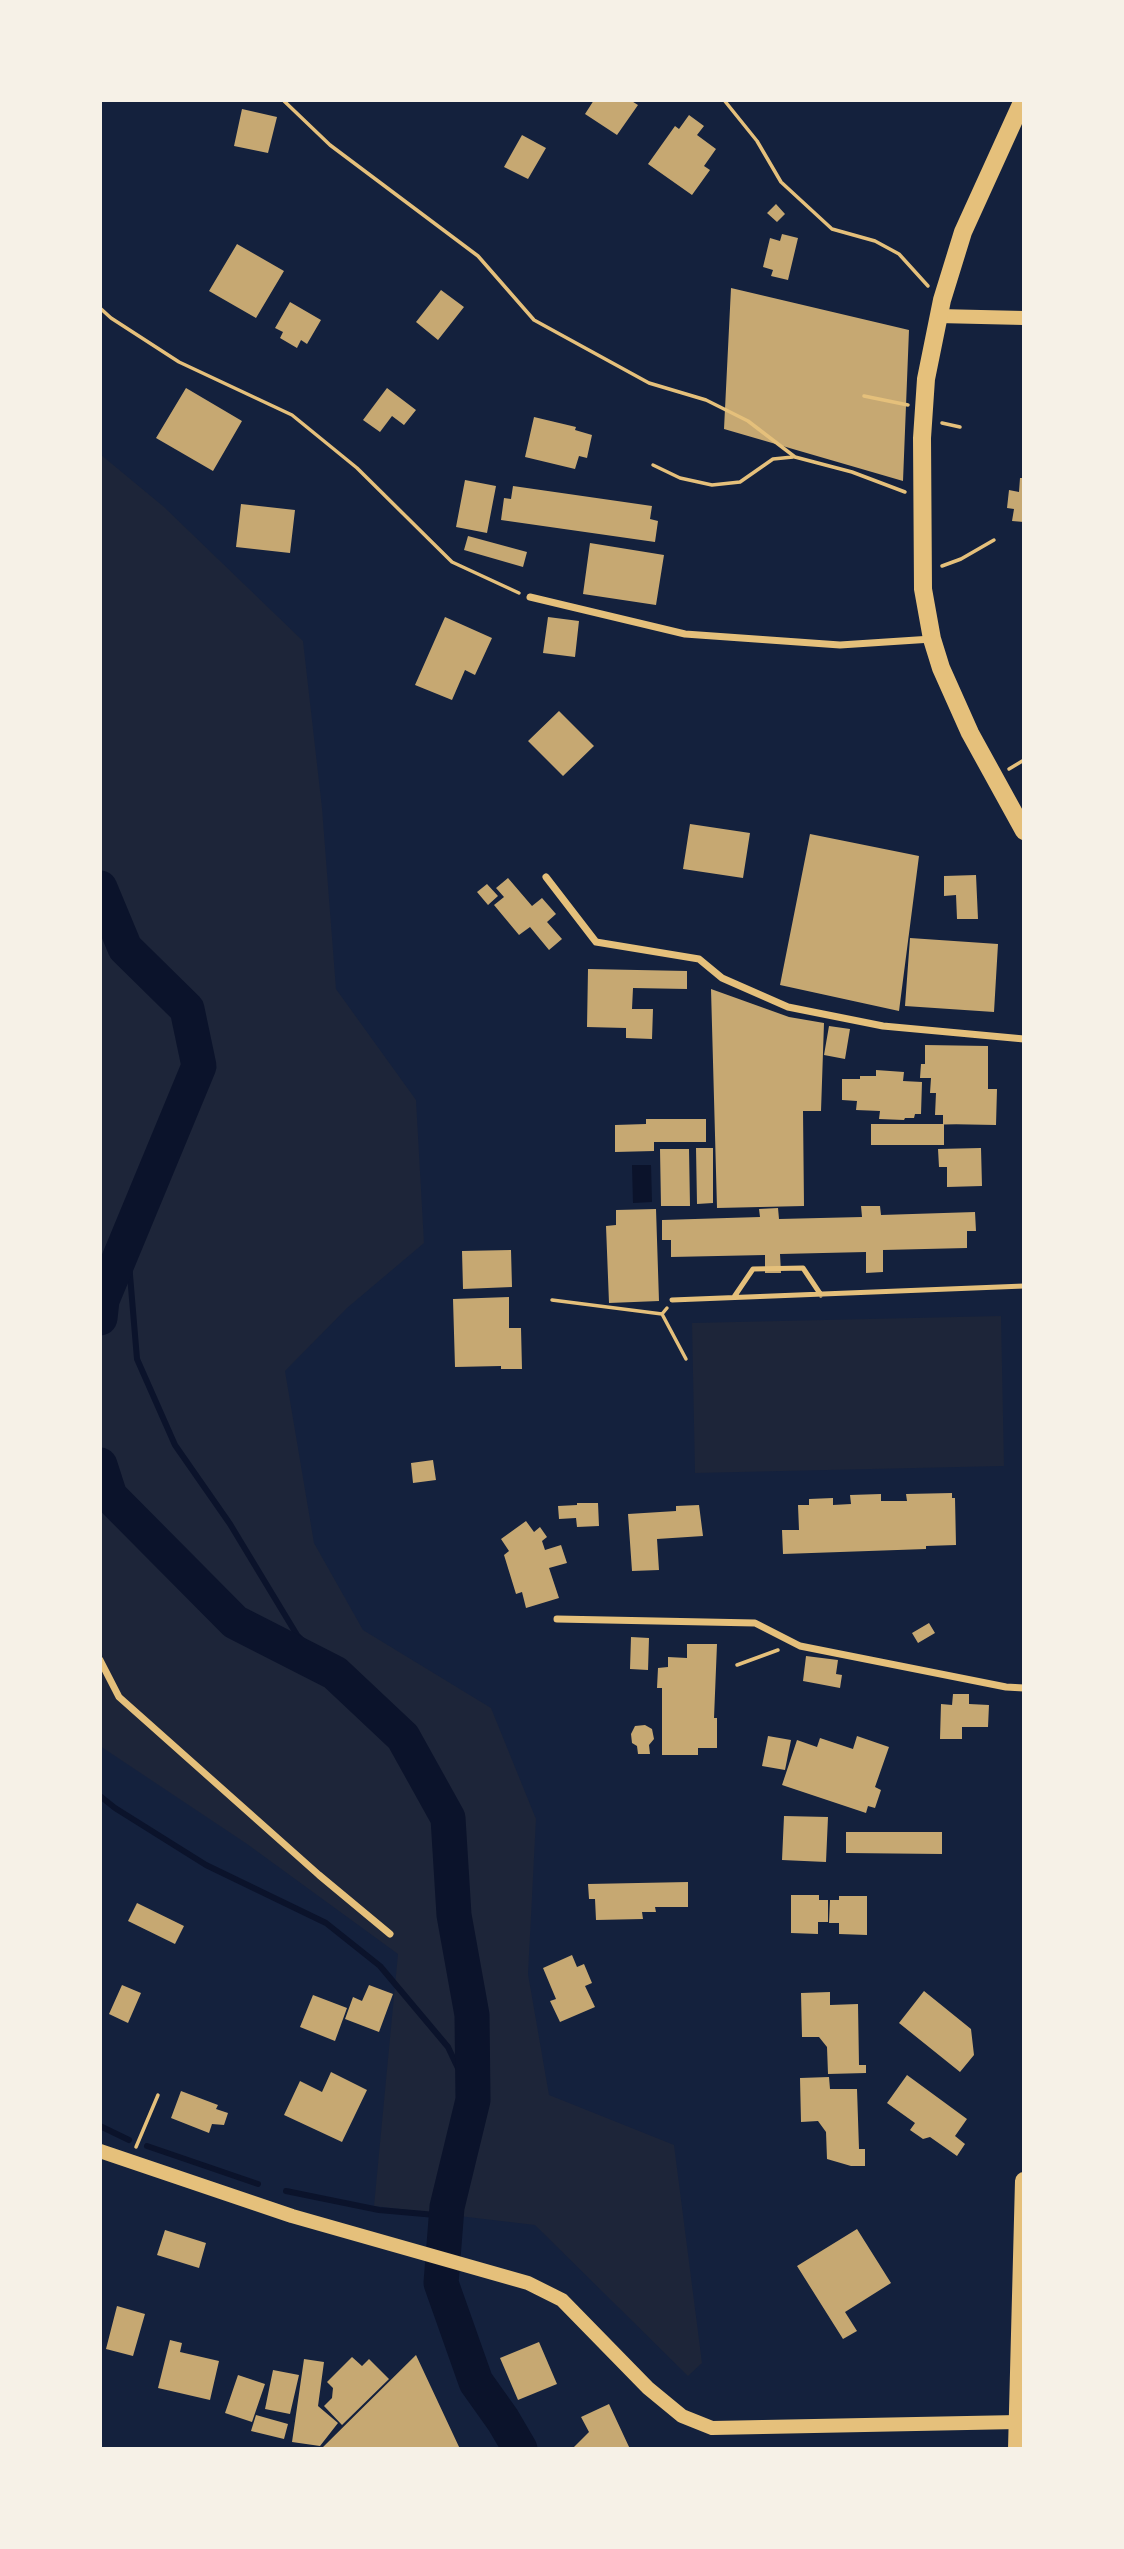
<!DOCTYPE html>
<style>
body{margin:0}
#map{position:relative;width:1124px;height:2549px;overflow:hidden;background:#14213d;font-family:Karla,sans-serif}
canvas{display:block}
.frame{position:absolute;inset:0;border:102px solid #f6f1e7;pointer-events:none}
</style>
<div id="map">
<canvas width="1124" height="2549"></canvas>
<div class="frame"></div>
</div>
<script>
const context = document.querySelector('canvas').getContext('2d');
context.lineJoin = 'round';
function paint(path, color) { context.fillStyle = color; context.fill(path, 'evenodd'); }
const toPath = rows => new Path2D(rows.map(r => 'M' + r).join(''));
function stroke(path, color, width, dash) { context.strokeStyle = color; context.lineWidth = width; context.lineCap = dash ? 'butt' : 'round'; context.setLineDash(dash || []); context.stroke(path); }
const green = toPath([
 [100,454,164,507,303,641,322,808,336,989,416,1100,424,1243,347,1308,285,1371,314,1543,363,1630,491,1708,536,1819,528,1974,549,2095,674,2145,702,2363,688,2376,535,2225,374,2206,398,1954,247,1844,100,1746],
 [1001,1316,1004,1466,695,1473,692,1323]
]);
const water = toPath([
 [632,1165,651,1165,652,1202,633,1203]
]);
const stream = toPath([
 [127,1239,137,1359,175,1445,230,1524,297,1635,335,1673],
 [100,1796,115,1808,206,1865,326,1923,380,1966,448,2047,473,2100],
 [100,2126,129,2140],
 [147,2146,258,2184],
 [286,2191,379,2210,447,2216]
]);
const river = toPath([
 [100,888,125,948,187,1009,199,1066,102,1300,100,1318],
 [100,1465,110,1496,235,1622,335,1673,403,1737,448,1818,454,1915,472,2015,473,2100,447,2207,441,2283,476,2382,503,2420,520,2449]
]);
const building = toPath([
 [594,100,630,100,638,105,617,135,585,114],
 [242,109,277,117,268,153,234,146],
 [689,115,704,126,697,135,716,149,704,166,710,170,692,195,648,164,675,126,679,129],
 [522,135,546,148,528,179,504,167],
 [776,204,785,214,777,222,767,213],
 [782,234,798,238,788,280,771,276,773,270,763,267,770,238,780,241],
 [237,244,284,271,256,318,209,291],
 [731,288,909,330,903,481,724,429],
 [441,290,464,307,438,340,416,322],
 [290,302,321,320,307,344,301,340,297,348,280,338,283,332,275,328],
 [186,388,242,421,213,471,156,438],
 [387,388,416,410,404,425,392,416,380,432,363,420],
 [534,417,576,427,575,430,592,435,587,458,579,456,575,469,525,457],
 [1020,478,1024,478,1024,522,1012,521,1014,509,1007,508,1009,490,1019,492],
 [465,480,496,486,487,533,456,527],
 [513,486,652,506,650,519,658,521,655,542,501,520,504,498,511,499],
 [241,504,295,510,290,553,236,547],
 [468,536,527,552,523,567,464,550],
 [590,543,664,555,656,605,583,594],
 [445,617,492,638,475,675,465,670,452,700,415,685],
 [548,617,579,621,575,657,543,653],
 [559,711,594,746,563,776,528,741],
 [690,824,750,833,743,878,683,869],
 [810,834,919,856,899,1011,780,985],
 [976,875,978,919,957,919,956,895,944,896,944,876],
 [508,878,532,906,542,898,556,914,547,922,562,939,549,950,530,927,519,935,494,905,504,897,496,888],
 [487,884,498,896,488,905,477,892],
 [910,938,998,944,994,1012,905,1006],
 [588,969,687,971,687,989,633,988,632,1009,653,1009,652,1039,626,1038,626,1028,587,1027],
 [711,989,789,1017,824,1023,821,1111,803,1111,804,1206,717,1208],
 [829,1026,850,1029,845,1059,824,1055],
 [925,1045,988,1046,988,1089,997,1089,996,1125,943,1124,943,1115,935,1115,936,1093,930,1093,931,1078,920,1078,921,1064,925,1064],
 [876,1070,904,1072,903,1081,922,1082,921,1114,915,1114,914,1118,905,1118,904,1120,879,1119,880,1111,856,1110,857,1101,842,1100,842,1079,860,1079,860,1076,876,1076],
 [646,1119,706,1119,706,1142,654,1142,654,1151,615,1152,615,1125,646,1124],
 [871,1124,944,1124,944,1145,871,1145],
 [696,1148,713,1148,713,1203,697,1204],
 [981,1148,982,1186,947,1187,947,1167,939,1167,938,1149],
 [660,1149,689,1149,690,1206,661,1206],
 [861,1206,880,1206,881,1215,975,1212,976,1231,967,1231,967,1248,883,1250,883,1272,866,1273,866,1252,780,1254,781,1273,765,1273,765,1255,671,1257,671,1240,662,1240,662,1220,760,1217,759,1209,778,1208,779,1219,862,1217],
 [656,1209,659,1301,609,1303,606,1226,616,1225,616,1210],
 [511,1250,512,1287,463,1289,462,1251],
 [509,1297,509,1328,521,1328,522,1369,501,1369,501,1366,455,1367,453,1299],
 [433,1460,436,1480,413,1483,411,1463],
 [952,1493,952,1498,955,1498,956,1545,926,1546,926,1549,783,1554,782,1530,799,1530,798,1505,809,1505,809,1499,833,1498,833,1505,851,1504,850,1495,881,1494,881,1501,907,1501,906,1494],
 [577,1503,598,1503,599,1526,577,1527,576,1518,559,1519,558,1506,577,1505],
 [699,1505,703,1536,657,1539,659,1570,632,1571,628,1514,676,1511,676,1506],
 [526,1521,534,1532,540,1527,547,1537,542,1541,545,1550,561,1545,567,1563,549,1568,559,1598,526,1608,522,1592,516,1594,504,1555,509,1551,501,1539],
 [929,1623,935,1633,918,1643,912,1633],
 [631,1637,649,1638,648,1670,630,1669],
 [687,1644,717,1644,714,1718,717,1718,717,1748,698,1748,698,1755,662,1755,662,1688,657,1688,658,1668,668,1667,668,1657,687,1658],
 [806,1656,838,1660,836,1674,842,1675,840,1688,803,1681],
 [953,1694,969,1694,969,1704,989,1705,988,1727,962,1727,962,1739,940,1739,941,1704,952,1705],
 [645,1725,652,1729,654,1739,649,1745,650,1754,638,1754,637,1746,632,1743,631,1734,635,1726],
 [768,1736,791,1740,785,1770,762,1766],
 [857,1736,889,1747,875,1787,881,1790,875,1808,868,1806,866,1813,782,1785,797,1740,817,1747,820,1738,853,1749],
 [784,1816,828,1817,826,1862,782,1860],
 [846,1832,942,1832,942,1854,846,1853],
 [688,1882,688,1907,655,1907,656,1912,642,1912,643,1919,596,1920,595,1899,589,1899,588,1884],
 [791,1895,819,1895,819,1900,828,1900,828,1922,818,1922,818,1934,791,1933],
 [839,1896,867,1896,867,1935,839,1934,839,1923,829,1923,830,1900,839,1900],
 [137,1903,184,1926,175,1944,128,1921],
 [572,1955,577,1967,584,1964,592,1983,585,1986,595,2007,560,2022,550,2001,556,1999,543,1968],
 [122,1985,141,1993,128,2023,109,2014],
 [369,1985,393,1994,379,2032,345,2019,353,1997,362,2001],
 [924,1991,971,2029,974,2055,960,2072,899,2023],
 [830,1992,830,2005,858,2004,859,2065,866,2065,866,2073,828,2074,827,2047,819,2037,802,2037,801,1993],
 [313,1995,347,2008,335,2041,300,2027],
 [331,2072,367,2090,342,2142,284,2115,300,2081,322,2092],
 [907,2075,967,2119,955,2136,965,2144,957,2156,930,2137,923,2139,910,2130,915,2123,887,2103],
 [829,2077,830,2089,857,2089,859,2149,865,2149,865,2166,851,2166,827,2159,826,2132,818,2121,801,2122,800,2078],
 [181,2091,218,2105,216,2109,228,2113,224,2125,212,2124,209,2133,171,2118],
 [857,2229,891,2283,845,2312,857,2331,843,2339,797,2266],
 [165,2230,206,2243,199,2268,157,2255],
 [117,2306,145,2314,133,2356,106,2349],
 [170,2340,182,2343,180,2352,219,2361,210,2400,158,2388],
 [539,2342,557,2384,518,2400,500,2358],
 [416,2355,460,2449,321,2449],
 [352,2357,362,2366,369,2359,389,2379,342,2425,324,2406,332,2398,333,2388,327,2382],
 [304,2359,324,2362,318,2406,338,2423,320,2446,292,2442],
 [273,2370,299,2375,290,2414,265,2409],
 [238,2375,265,2384,252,2422,225,2413],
 [609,2404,630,2449,572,2449,589,2432,581,2417],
 [256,2415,288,2424,284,2439,251,2431]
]);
const path = toPath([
 [283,100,330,145,478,256,534,320,649,383,706,400,748,421,795,457,852,472,905,492],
 [724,100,757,141,781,182,832,229,875,241,899,254,928,286],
 [100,308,111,318,179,362,292,415,357,468,452,562,519,593],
 [864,396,908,405],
 [942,423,960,427],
 [653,465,680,478,712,485,740,482,773,459,793,457],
 [942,566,961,559,994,540],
 [1009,769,1024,760],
 [552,1300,662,1314],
 [667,1308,662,1314,686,1359],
 [737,1665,778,1650],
 [136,2147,158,2095]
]);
const service = toPath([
 [734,1297,753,1269,803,1268,821,1295],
 [672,1300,1024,1286]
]);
const minor = toPath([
 [530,597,685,634,840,645,932,639],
 [546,877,596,942,699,959,722,978,788,1007,883,1026,1024,1039],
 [557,1619,755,1623,800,1646,1006,1687,1024,1688],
 [100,1660,119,1697,319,1875,390,1934]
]);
const secondary = toPath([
 [938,316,1024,318],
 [100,2151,292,2216,528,2283,562,2300,648,2388,682,2416,712,2428,1018,2422]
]);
const primary = toPath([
 [1023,100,963,232,942,300,926,379,922,438,923,589,932,639,941,668,970,733,1024,831],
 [1017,2449,1024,2181]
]);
paint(green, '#1d2539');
paint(water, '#0b132b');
stroke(stream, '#0b132b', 6);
stroke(river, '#0b132b', 35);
paint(building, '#c6a872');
stroke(path, '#e5c07b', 3.5);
stroke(service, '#e5c07b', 5);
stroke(minor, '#e5c07b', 7);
stroke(secondary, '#e5c07b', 14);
stroke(primary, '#e5c07b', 18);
</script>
